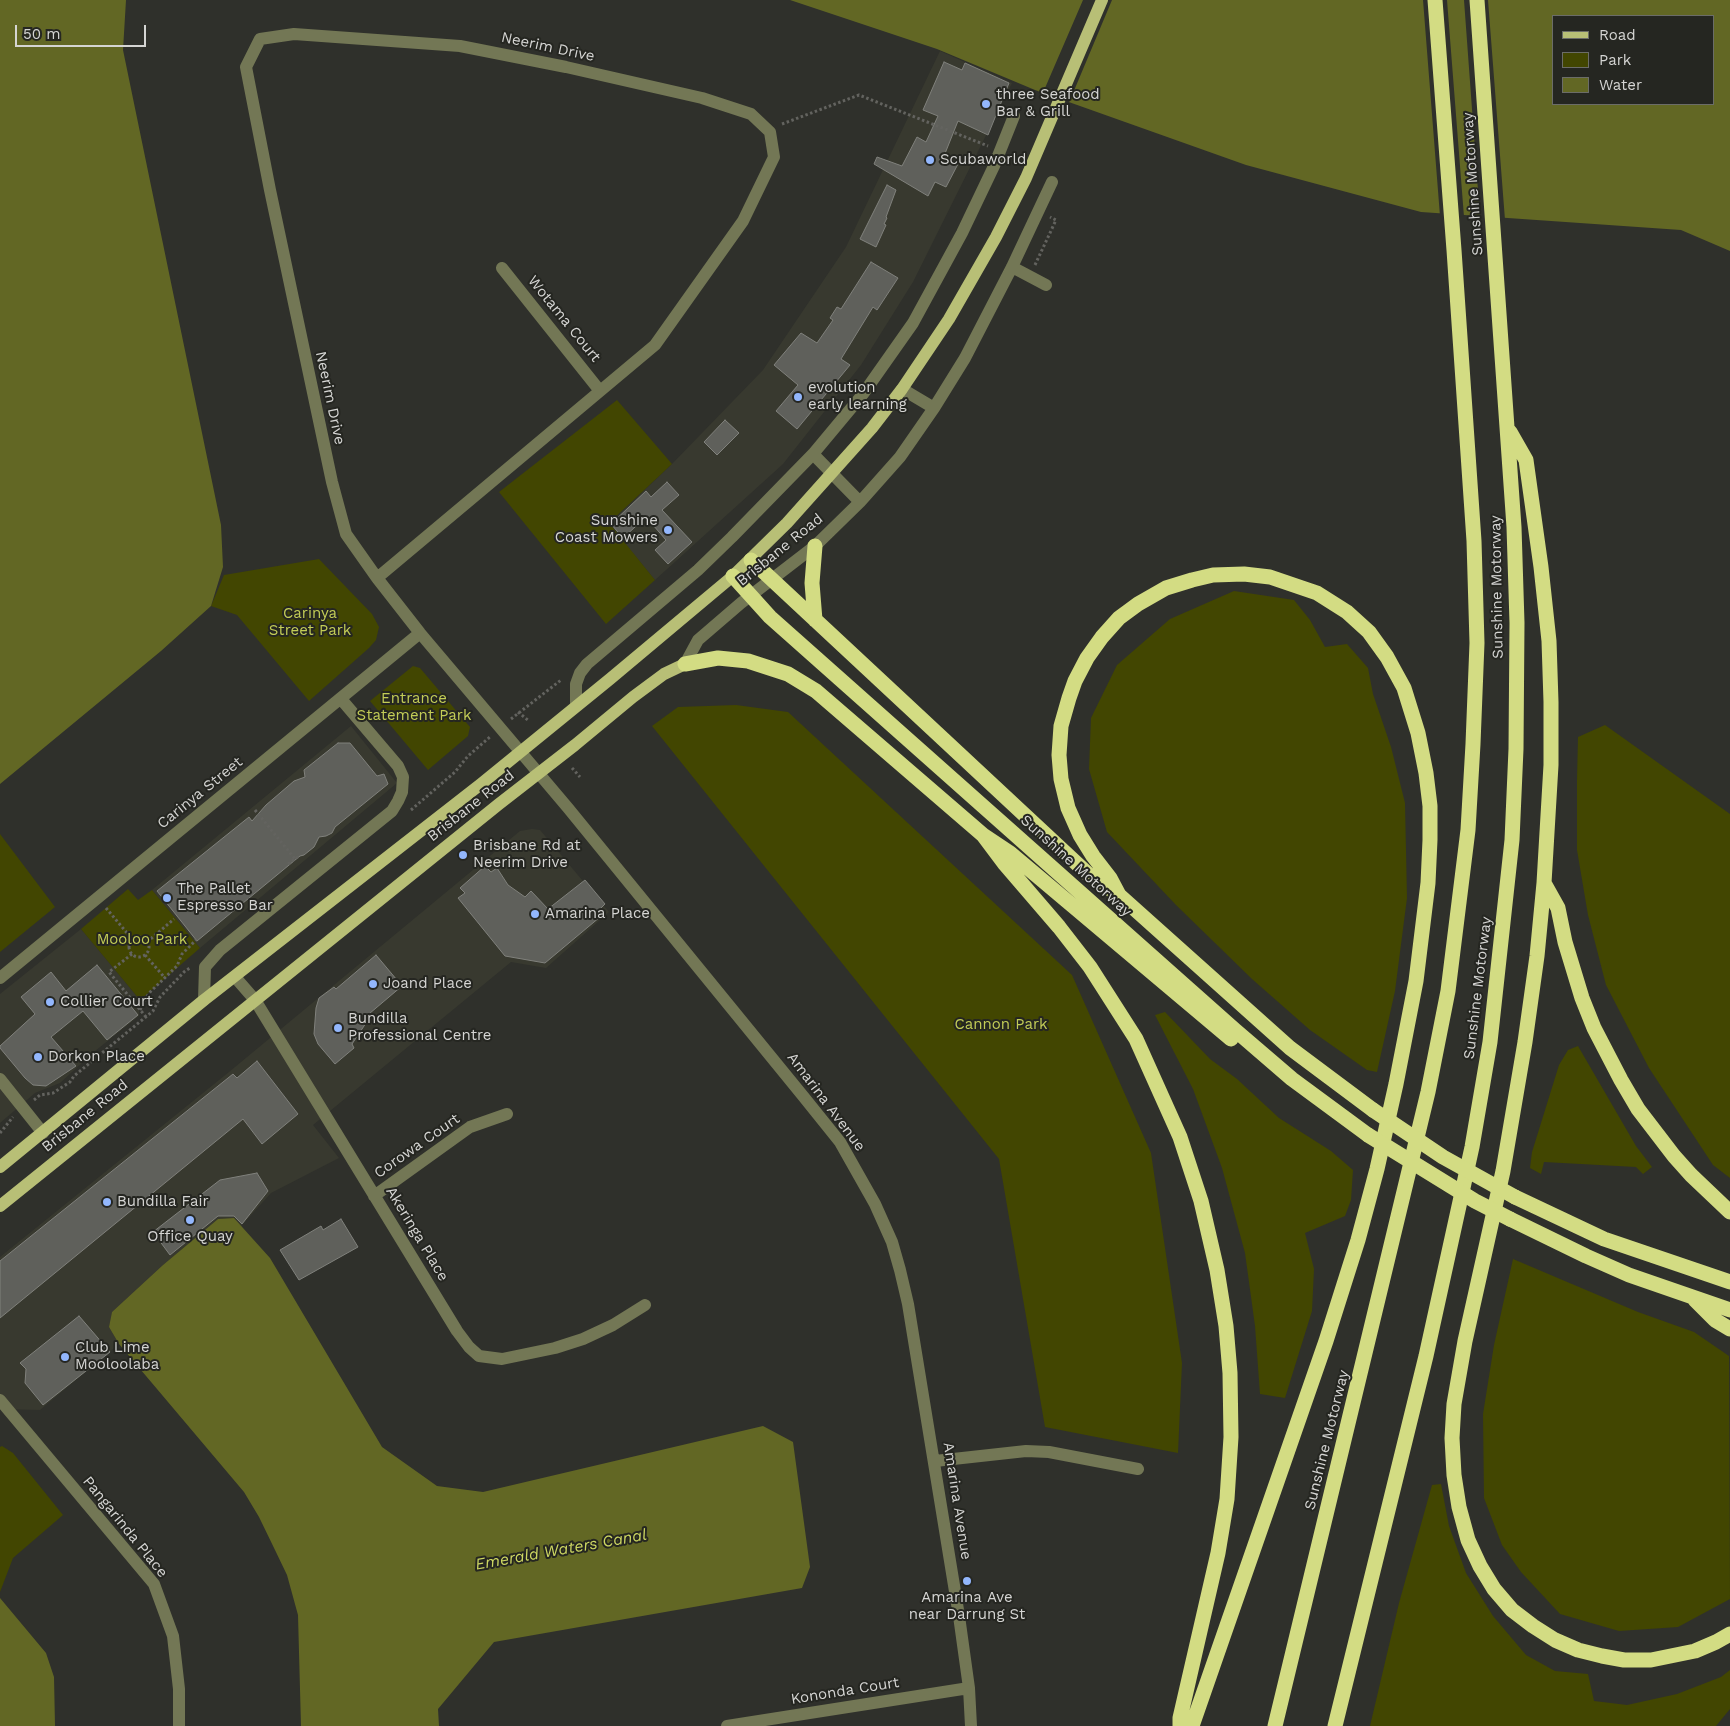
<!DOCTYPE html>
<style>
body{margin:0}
#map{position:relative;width:1730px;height:1726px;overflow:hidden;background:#2f302b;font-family:"Work Sans",sans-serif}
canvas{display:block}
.legend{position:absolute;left:1552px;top:15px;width:162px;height:90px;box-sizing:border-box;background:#252621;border:1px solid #6b6c68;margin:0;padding:6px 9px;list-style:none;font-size:15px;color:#d5d5d3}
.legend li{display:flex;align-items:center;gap:10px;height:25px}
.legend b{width:25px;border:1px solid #6b6c68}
.scale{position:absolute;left:15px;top:25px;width:131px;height:22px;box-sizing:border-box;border:2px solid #d5d5d3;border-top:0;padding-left:6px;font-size:15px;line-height:18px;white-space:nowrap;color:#d5d5d3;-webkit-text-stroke:4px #252621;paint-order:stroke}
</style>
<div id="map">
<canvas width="1730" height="1726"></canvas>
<ul class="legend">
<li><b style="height:6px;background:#b8bf76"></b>Road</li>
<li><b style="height:14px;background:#424601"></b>Park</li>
<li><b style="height:14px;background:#626724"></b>Water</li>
</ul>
<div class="scale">50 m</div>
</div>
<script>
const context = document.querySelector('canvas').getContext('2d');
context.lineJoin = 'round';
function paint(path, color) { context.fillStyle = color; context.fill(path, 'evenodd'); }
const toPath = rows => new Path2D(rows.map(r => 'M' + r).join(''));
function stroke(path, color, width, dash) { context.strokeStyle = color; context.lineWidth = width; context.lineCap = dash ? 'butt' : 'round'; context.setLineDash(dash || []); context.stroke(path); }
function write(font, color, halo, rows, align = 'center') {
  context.font = font + ' "Work Sans",sans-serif'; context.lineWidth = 4; context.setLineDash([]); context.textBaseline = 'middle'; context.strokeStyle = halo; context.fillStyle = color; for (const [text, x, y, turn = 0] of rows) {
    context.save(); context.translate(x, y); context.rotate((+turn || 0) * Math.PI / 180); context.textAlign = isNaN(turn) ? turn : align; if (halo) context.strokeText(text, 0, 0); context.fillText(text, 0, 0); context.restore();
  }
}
const built = toPath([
 [940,51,1012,83,913,282,861,365,783,464,655,580,609,524,672,464,763,370,846,247],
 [351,726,397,783,200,948,152,890],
 [532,829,540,830,609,912,546,968,511,962,313,1125,339,1158,271,1193,241,1226,234,1218,218,1219,163,1265,112,1312,109,1327,119,1344,40,1410,0,1409,0,1257,229,1072,520,831],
 [81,929,140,1000,139,1016,95,1051,60,1083,35,1093,0,1123,0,994]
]);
const green = toPath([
 [617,400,672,464,609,523,655,580,606,624,499,492],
 [319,559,372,614,379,627,376,640,369,648,309,701,237,615,211,606,224,575],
 [1234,591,1294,600,1310,620,1325,647,1347,644,1368,668,1373,694,1391,747,1405,803,1407,898,1395,991,1377,1072,1367,1070,1310,1030,1252,979,1176,905,1107,832,1089,769,1091,718,1117,665,1170,619],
 [413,666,420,668,470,727,468,736,428,770,370,701],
 [736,705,788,712,1072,975,1151,1153,1182,1363,1178,1453,1045,1427,999,1159,652,726,678,707],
 [1605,725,1730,814,1730,1178,1713,1165,1649,1068,1606,985,1588,915,1577,850,1577,780,1578,737],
 [0,834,55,907,0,952],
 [128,889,138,900,152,890,200,948,140,1000,81,929],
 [1165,1012,1210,1059,1237,1079,1279,1118,1331,1151,1353,1170,1351,1200,1345,1216,1305,1233,1314,1269,1312,1311,1285,1398,1260,1394,1255,1326,1245,1253,1222,1168,1193,1089,1155,1015],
 [1578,1046,1636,1146,1652,1167,1643,1174,1636,1167,1544,1162,1541,1174,1530,1168,1532,1152,1559,1065,1568,1050],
 [1513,1259,1638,1312,1694,1332,1729,1356,1730,1599,1678,1627,1619,1631,1560,1614,1521,1572,1502,1545,1484,1498,1483,1414,1494,1345],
 [2,1446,13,1453,63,1515,13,1558,0,1592,0,1447],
 [1441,1484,1449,1526,1466,1573,1493,1616,1526,1655,1555,1671,1588,1674,1594,1701,1627,1705,1677,1694,1721,1677,1730,1670,1730,1709,1716,1726,1370,1726,1399,1603,1432,1485]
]);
const water = toPath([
 [0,0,126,0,123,50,221,525,223,567,211,606,161,651,0,784],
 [790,0,1730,0,1730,251,1681,230,1421,212,1246,165,1035,90,937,49],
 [1554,16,1714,16,1714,104,1554,104],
 [234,1218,270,1258,382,1447,437,1486,483,1492,763,1426,793,1442,810,1567,802,1588,494,1642,438,1709,439,1726,301,1726,298,1615,287,1575,275,1550,259,1517,244,1492,119,1344,109,1327,112,1312,163,1265,218,1219],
 [0,1598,46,1653,54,1677,55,1726,0,1726]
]);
const pier = toPath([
 [1083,0,1112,0,1068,105,1042,95],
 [1423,0,1447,0,1464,217,1440,216],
 [1464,0,1488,0,1505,220,1480,218]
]);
const building = toPath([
 [944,62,962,70,965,63,1009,83,988,135,958,121,944,156,958,164,946,187,935,182,928,196,874,164,877,157,902,166,917,137,926,142,938,116,923,110,944,62],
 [887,185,896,190,886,217,887,218,884,224,886,225,876,247,860,239,887,185],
 [871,262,898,278,877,310,873,307,841,359,850,365,797,429,776,411,798,385,774,365,801,333,817,343,833,320,830,318,837,307,841,309,871,262],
 [725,420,739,433,717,455,704,442,725,420],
 [667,482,679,495,662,510,692,542,668,564,655,550,666,540,646,517,623,538,611,524,646,491,651,497,667,482],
 [338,743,350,743,377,776,384,774,388,784,335,827,332,833,326,836,319,837,314,847,304,855,300,856,197,941,157,891,249,817,252,821,266,805,294,781,305,777,304,770,338,743],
 [485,866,491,872,497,868,508,885,525,897,531,891,548,909,585,880,605,904,597,912,600,917,545,963,505,956,458,898,465,893,460,888,485,866],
 [376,955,402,986,363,1019,366,1023,352,1044,354,1048,335,1064,318,1044,314,1034,316,1008,319,998,334,987,336,989,376,955],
 [97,965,138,1015,107,1040,83,1011,51,1037,76,1066,46,1086,33,1085,25,1078,0,1048,0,1046,35,1014,21,997,51,972,66,991,97,965],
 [257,1061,298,1114,262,1144,243,1119,0,1318,0,1261,233,1074,237,1078,257,1061],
 [257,1173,268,1191,242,1224,234,1216,218,1216,170,1255,153,1232,220,1180,257,1173],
 [341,1219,358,1247,299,1280,280,1250,321,1226,323,1230,341,1219],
 [79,1316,110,1352,43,1405,25,1383,26,1369,20,1363,79,1316]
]);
const path = toPath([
 [782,124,859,95,988,146],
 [1035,265,1056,220,1050,217],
 [518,712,529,721],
 [511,719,561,680],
 [572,768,580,777],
 [255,810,295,859],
 [411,810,455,772,468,756,491,736],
 [288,864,299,856],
 [106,908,133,940],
 '129 947a10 10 0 1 1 20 0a10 10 0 1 1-20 0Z',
 [147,942,174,919],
 [132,954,109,972,146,1017],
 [145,955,165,978],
 [140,1010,149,993,177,966,182,954,196,940],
 [34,1100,40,1095,53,1093,70,1082,74,1076,153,1011,160,997,185,971,190,968],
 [0,1133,13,1117]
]);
const minor = toPath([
 [1012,267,1046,285],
 [502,268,600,391],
 [902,389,934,408],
 [813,454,860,502],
 [377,578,346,534,332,482,270,190,246,67,260,39,294,34,460,46,566,67,702,98,751,114,770,132,774,157,743,221,655,345,377,578,420,633,568,808,803,1096,840,1142,875,1204,892,1242,900,1270,908,1304,959,1616,969,1688,971,1726],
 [685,664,698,640,741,603,815,546,860,502,900,457,934,408,965,358,1012,267,1052,182],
 [576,706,576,684,580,673,587,664,698,570,732,537,813,454,863,394,913,323,962,233,994,166,1014,116],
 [235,977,255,1000,457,1331,469,1347,479,1356,502,1359,555,1348,583,1339,613,1325,645,1305],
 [0,978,420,633],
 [204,1000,205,967,220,950,392,811,398,801,402,792,403,777,398,766,341,699],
 [0,1079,43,1133],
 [374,1196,470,1127,507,1114],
 [0,1400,154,1584,173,1636,179,1689,179,1726],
 [935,1461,1026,1451,1049,1452,1138,1469],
 [727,1726,969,1688]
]);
const major = toPath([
 [0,1167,204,1000,481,784,610,679,733,576,787,523,872,428,902,389,949,319,996,237,1026,178,1102,0],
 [0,1206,499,804,575,745,633,697,664,674,685,664]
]);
const highway = toPath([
 [1510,432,1526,460,1541,567,1549,641,1551,702,1551,765,1544,883,1537,956,1525,1042,1503,1171,1465,1341,1454,1404,1452,1438,1454,1475,1459,1507,1468,1540,1480,1566,1494,1589,1512,1610,1533,1626,1555,1640,1578,1650,1602,1656,1624,1660,1651,1660,1695,1651,1716,1642,1730,1634],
 [815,546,812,583,815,620],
 [751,560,1088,874,1119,895,1290,1048,1373,1110],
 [733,576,770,617,1235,1030,1292,1079,1368,1135],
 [685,664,718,658,748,661,788,674,816,691,983,835,1010,853,1231,1039],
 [983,835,1004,863,1059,927,1090,967,1136,1039,1180,1137,1201,1201,1217,1270,1226,1326,1230,1373,1231,1437,1227,1499,1218,1553,1180,1718,1180,1726],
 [1544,883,1558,908,1565,942,1582,998,1594,1028,1621,1080,1638,1109,1674,1156,1691,1175,1730,1212],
 [1119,895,1110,878,1093,856,1080,835,1068,808,1061,779,1059,755,1061,726,1069,698,1075,681,1087,658,1102,637,1119,618,1138,604,1166,588,1192,580,1213,575,1244,574,1270,577,1317,593,1347,612,1369,632,1387,657,1404,688,1418,733,1426,773,1430,806,1430,840,1428,883,1416,981,1396,1084,1377,1169,1358,1240,1326,1341,1192,1726],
 [1515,1197,1604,1239,1730,1282],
 [1510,1219,1586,1256,1629,1275,1730,1310],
 [1695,1300,1715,1320,1730,1329],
 [1275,1726,1428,1092,1448,991,1468,830,1473,744,1477,643,1474,541,1454,250,1435,0],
 [1335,1726,1426,1356,1472,1147,1490,1042,1512,840,1516,749,1517,623,1514,527,1477,0]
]);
const highwayBridge = toPath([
 [1373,1110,1443,1157,1515,1197],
 [1368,1135,1475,1201,1510,1219]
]);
const markers = [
 [986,104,5,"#93b7fd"],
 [930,160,5,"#93b7fd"],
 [798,397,5,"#93b7fd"],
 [668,530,5,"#93b7fd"],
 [463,855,5,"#93b7fd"],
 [167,898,5,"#93b7fd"],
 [535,914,5,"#93b7fd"],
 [373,984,5,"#93b7fd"],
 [50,1002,5,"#93b7fd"],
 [338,1028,5,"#93b7fd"],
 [38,1057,5,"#93b7fd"],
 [107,1202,5,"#93b7fd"],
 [190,1220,5,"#93b7fd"],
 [65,1357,5,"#93b7fd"],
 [967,1581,5,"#93b7fd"]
];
const streetNames = [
 ["Neerim Drive",548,47,12],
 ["Sunshine Motorway",1473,184,-94],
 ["Wotama Court",564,319,51],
 ["Neerim Drive",330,398,78],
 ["Brisbane Road",780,550,-39],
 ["Sunshine Motorway",1497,587,-91],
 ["Carinya Street",200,793,-39],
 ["Brisbane Road",471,806,-38],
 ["Sunshine Motorway",1076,866,42],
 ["Sunshine Motorway",1478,988,-83],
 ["Amarina Avenue",826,1102,53],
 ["Brisbane Road",85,1116,-39],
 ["Corowa Court",417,1146,-35],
 ["Akeringa Place",417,1234,59],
 ["Sunshine Motorway",1327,1440,-76],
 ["Amarina Avenue",957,1501,81],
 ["Pangarinda Place",125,1527,51],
 ["Kononda Court",845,1691,-9]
];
const poiNames = [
 ["three Seafood",996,95],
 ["Bar & Grill",996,112],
 ["Scubaworld",940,160],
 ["evolution",808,388],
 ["early learning",808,405],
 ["Sunshine",658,521,"right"],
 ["Coast Mowers",658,538,"right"],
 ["Brisbane Rd at",473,846],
 ["Neerim Drive",473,863],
 ["The Pallet",177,889],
 ["Espresso Bar",177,906],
 ["Amarina Place",545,914],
 ["Joand Place",383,984],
 ["Collier Court",60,1002],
 ["Bundilla",348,1019],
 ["Professional Centre",348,1036],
 ["Dorkon Place",48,1057],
 ["Bundilla Fair",117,1202],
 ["Office Quay",190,1237,"center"],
 ["Club Lime",75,1348],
 ["Mooloolaba",75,1365],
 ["Amarina Ave",967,1598,"center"],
 ["near Darrung St",967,1615,"center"]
];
const parkNames = [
 ["Carinya",310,614],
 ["Street Park",310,631],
 ["Entrance",414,699],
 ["Statement Park",414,716],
 ["Mooloo Park",142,940],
 ["Cannon Park",1001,1025]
];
const waterNames = [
 ["Emerald Waters Canal",561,1550,-10]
];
paint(built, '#38392f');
paint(green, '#424601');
paint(water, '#626724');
paint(pier, '#2f302b');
paint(building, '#5f605b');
stroke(building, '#80817c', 1);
stroke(path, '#63635f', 3, [2.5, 2.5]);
stroke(minor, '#737755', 12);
stroke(major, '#b8bf76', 12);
stroke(highway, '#d3dc83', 15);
stroke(highwayBridge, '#d3dc83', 15);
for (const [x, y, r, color] of markers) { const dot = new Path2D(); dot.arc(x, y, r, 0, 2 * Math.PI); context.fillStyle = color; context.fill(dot); stroke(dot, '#252621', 2); }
write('15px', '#d5d5d3', '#252621', streetNames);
write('15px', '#d5d5d3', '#252621', poiNames, 'left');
write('15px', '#c3cd56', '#252621', parkNames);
write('italic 16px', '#ced862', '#252621', waterNames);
</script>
